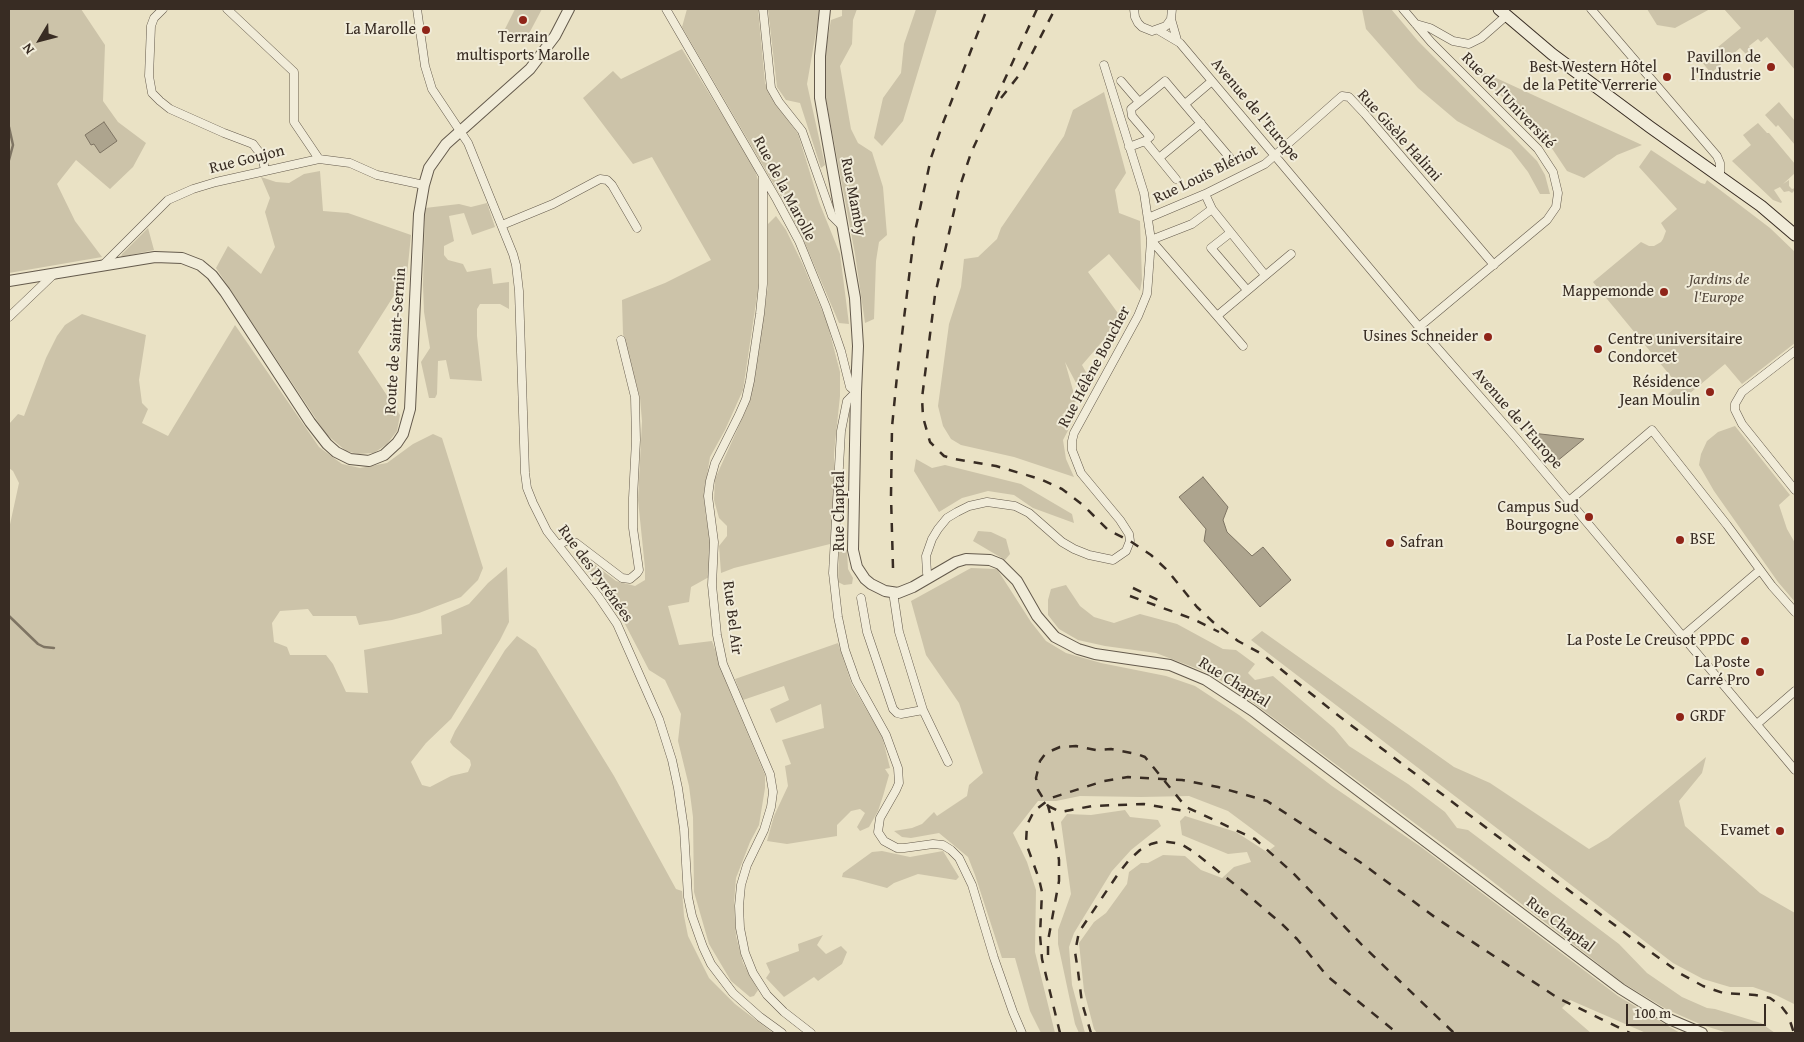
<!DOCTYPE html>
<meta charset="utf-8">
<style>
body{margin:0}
#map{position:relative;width:1804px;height:1042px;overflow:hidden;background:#eae2c5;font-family:"Gentium Book Plus",serif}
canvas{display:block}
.frame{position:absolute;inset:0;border:10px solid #382c23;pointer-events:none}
.north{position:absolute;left:15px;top:15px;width:50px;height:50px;-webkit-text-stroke:4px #f1ecd9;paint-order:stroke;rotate:233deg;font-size:14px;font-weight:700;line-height:20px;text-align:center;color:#382c23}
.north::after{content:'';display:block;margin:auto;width:18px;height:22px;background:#382c23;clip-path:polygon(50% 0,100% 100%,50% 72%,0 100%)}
.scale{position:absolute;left:1626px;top:1004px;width:140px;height:22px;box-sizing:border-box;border:2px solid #382c23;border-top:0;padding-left:6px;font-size:15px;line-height:18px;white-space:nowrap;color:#382c23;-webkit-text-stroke:4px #f1ecd9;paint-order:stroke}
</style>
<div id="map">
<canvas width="1804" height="1042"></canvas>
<div class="frame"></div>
<div class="north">N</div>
<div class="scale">100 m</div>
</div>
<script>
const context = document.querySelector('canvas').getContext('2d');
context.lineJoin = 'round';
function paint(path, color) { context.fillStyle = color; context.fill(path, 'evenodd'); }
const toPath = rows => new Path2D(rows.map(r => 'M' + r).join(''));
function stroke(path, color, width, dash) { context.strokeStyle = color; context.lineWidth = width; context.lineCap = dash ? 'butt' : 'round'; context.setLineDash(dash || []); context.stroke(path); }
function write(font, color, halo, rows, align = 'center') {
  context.font = font + ' "Gentium Book Plus",serif'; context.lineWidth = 4; context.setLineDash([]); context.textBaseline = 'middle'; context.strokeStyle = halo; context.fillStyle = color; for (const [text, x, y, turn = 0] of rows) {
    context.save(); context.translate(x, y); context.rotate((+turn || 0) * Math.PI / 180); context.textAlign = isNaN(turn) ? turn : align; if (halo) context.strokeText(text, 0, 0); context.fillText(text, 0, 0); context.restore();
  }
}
const green = toPath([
 [9,9,81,9,105,45,103,101,118,122,146,143,133,167,110,189,76,160,57,184,75,221,102,257,9,273],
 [515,9,542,9,525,41,504,31],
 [687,9,758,9,765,83,776,104,798,134,819,202,840,254,849,324,839,323,804,241,783,200,682,27],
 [768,9,820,9,807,84,825,165,821,168,800,103,786,100,777,87],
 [842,9,857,9,853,20,852,44,840,66,851,129,858,143,872,152,883,187,887,235,879,242,876,261,874,319,865,323,855,254,826,99,824,58,831,20,842,16],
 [916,9,937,9,903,121,882,146,874,138,883,98,901,73,904,44],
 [1362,9,1391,9,1418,41,1537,161,1545,175,1550,194,1540,194,1528,172,1511,150,1457,121,1418,88,1366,29],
 [1647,9,1710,9,1675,28,1657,25],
 [1724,9,1795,9,1795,70,1767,37,1761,42,1758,39,1749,46,1751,50,1746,54,1740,48,1711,73,1701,61,1741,28],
 [682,49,754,167,758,180,758,289,743,390,725,430,710,457,704,494,706,518,711,539,709,577,691,587,689,602,668,606,679,645,712,641,728,687,765,775,765,788,759,825,750,842,736,878,734,903,736,936,743,963,758,990,754,996,750,997,731,981,709,944,694,892,693,817,689,786,678,741,681,714,665,680,649,670,625,624,601,587,575,555,577,551,616,581,635,586,645,580,645,568,638,500,642,421,640,398,623,334,622,300,665,283,711,260,652,157,633,164,583,98,613,71,621,79],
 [1470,66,1642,145,1617,155,1584,178,1567,171,1545,138],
 [1104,92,1126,173,1115,190,1119,213,1140,221,1142,280,1140,291,1109,254,1088,272,1120,316,1107,336,1082,365,1092,383,1084,398,1065,362,1076,401,1062,415,1073,421,1063,440,1066,459,1074,477,1014,457,961,445,951,439,943,426,938,406,949,324,961,287,964,259,978,257,997,239,1001,228,1064,136,1073,110],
 [1779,102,1795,121,1795,145,1778,125,1776,127,1765,115],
 [1758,123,1767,133,1769,133,1795,164,1795,173,1783,184,1789,180,1789,186,1792,189,1795,188,1795,190,1792,193,1789,191,1784,192,1780,187,1774,190,1782,202,1781,203,1773,200,1732,161,1751,145,1743,135],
 [1651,150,1701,183,1705,184,1707,180,1770,228,1795,252,1795,343,1742,384,1725,364,1677,404,1668,394,1678,385,1593,282,1641,242,1649,246,1654,246,1661,242,1663,239,1666,231,1661,223,1677,209,1639,167],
 [320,171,323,211,348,213,411,235,407,275,358,352,400,415,397,431,387,444,374,453,358,454,346,451,326,434,216,268,228,246,261,274,275,247,265,212,270,198,261,177,276,182,289,183,304,174],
 [487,203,495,227,472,235,464,213,449,216,454,241,444,246,444,255,448,260,463,264,467,272,491,268,493,284,509,282,509,309,500,304,480,304,477,309,477,336,482,381,450,379,446,360,438,361,437,394,435,398,429,398,421,362,430,348,424,312,423,285,425,208,459,204,471,207],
 [776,216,786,230,803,265,827,322,840,372,840,396,834,453,834,496,830,544,734,568,721,573,719,546,727,536,727,526,719,518,714,500,715,479,747,408,755,375,768,285,768,224],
 [148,228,154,250,121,257,122,254],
 [82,314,146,335,139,380,142,403,148,409,142,423,168,436,235,325,319,447,342,464,360,468,387,463,413,444,433,434,442,438,483,568,478,580,461,597,419,613,392,620,359,625,356,616,313,616,308,609,280,611,272,623,274,642,287,647,290,655,326,655,333,664,346,692,368,693,364,650,442,634,441,616,469,604,488,583,507,567,509,622,500,640,451,719,426,743,411,762,422,785,430,787,451,776,468,772,471,765,470,760,453,746,450,742,455,731,505,650,517,636,536,649,614,776,676,889,682,891,684,916,688,936,709,978,735,1004,773,1033,9,1033,9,529,19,483,13,471,9,468,9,424,18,414,24,416,46,358,57,336,65,325],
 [1735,426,1790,495,1779,505,1787,529,1795,543,1795,602,1778,582,1714,491,1699,465,1701,454,1707,441,1718,432],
 [916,459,932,468,945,465,1021,484,1072,514,1074,523,1033,508,1014,495,988,491,962,498,939,512,914,471],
 [978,531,991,532,1006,539,1010,554,1005,560,973,541],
 [843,548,847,550,848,569,853,578,852,584,844,585,838,582,839,552],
 [971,568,997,569,1031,622,1046,641,1066,653,1101,663,1166,676,1195,686,1239,715,1332,786,1421,847,1618,996,1680,1033,1646,1033,1570,1000,1562,1008,1591,1033,1097,1033,1094,1029,1084,991,1079,943,1094,922,1106,913,1127,884,1129,872,1141,863,1148,863,1163,855,1185,856,1201,870,1222,878,1234,867,1251,862,1247,852,1228,854,1182,835,1180,821,1185,816,1236,832,1267,852,1275,846,1228,811,1189,796,1141,797,1080,796,1056,801,1038,801,1013,833,1027,862,1036,890,1035,952,1055,1033,1041,1033,1030,1011,1015,958,1002,958,975,875,968,857,939,833,911,838,902,837,894,831,912,828,922,824,934,812,937,816,967,796,969,785,983,773,959,703,926,655,911,601],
 [1066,585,1080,606,1094,617,1114,623,1140,614,1177,624,1223,649,1236,650,1255,664,1248,673,1255,680,1273,676,1334,728,1349,746,1408,784,1445,812,1457,828,1468,830,1619,944,1647,973,1682,997,1707,1008,1715,1009,1761,1023,1775,1033,1728,1033,1702,1025,1666,1009,1623,983,1483,874,1244,696,1211,674,1156,653,1105,646,1078,640,1059,629,1048,615,1048,600,1051,589],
 [1262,631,1454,767,1490,783,1589,849,1608,838,1706,757,1702,773,1679,801,1685,826,1760,893,1795,913,1795,1003,1794,1004,1776,995,1753,987,1730,987,1703,979,1673,963,1251,640],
 [838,643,852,685,882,736,890,768,885,769,889,775,883,796,878,811,869,827,860,831,857,827,865,813,860,809,851,811,837,825,837,836,787,844,767,841,774,816,788,786,785,766,791,764,782,740,824,728,821,704,776,723,770,709,789,700,784,686,743,700,735,679],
 [1125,810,1130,817,1158,820,1161,826,1131,850,1112,871,1074,933,1069,947,1072,985,1085,1033,1079,1033,1075,1024,1058,944,1058,930,1071,894,1061,822,1067,814,1091,815],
 [882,851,910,857,943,851,959,877,956,880,918,874,894,883,887,888,854,879,842,877,843,873,872,852],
 [823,935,817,945,826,954,841,946,847,952,842,964,818,981,814,977,784,997,766,978,770,972,766,963,799,951,798,944]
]);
const water = toPath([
 [104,122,117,141,100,153,94,144,91,145,85,135,104,122],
 [1532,433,1584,439,1556,462,1532,433],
 [1203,477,1228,507,1223,520,1227,532,1252,556,1263,547,1291,580,1260,607,1204,541,1206,529,1179,497,1203,477]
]);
const stream = toPath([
 [9,127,13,145,9,160],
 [9,616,38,644,44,647,54,648]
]);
const minor = toPath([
 [163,9,154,18,151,26,149,76,152,93,160,101,170,109,224,133,253,144,262,156,265,170],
 [227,9,294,72,294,122,319,159],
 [417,9,425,66,432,89,468,143,513,254,516,265,519,291,525,473,527,488,533,503,547,531,598,596,617,624,659,719,672,760,678,788,684,829,688,897,692,916,703,947,711,964,733,993,760,1017,782,1033],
 [666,9,777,200,799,241,826,307,841,351,850,387,856,392,847,401,841,431,833,573,838,617,845,650,856,681,886,735,898,768,899,783,896,790,880,818,878,832,884,841,897,848,904,848,933,844,943,845,951,850,959,858,972,885,994,958,1013,1012,1022,1033],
 [763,9,771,88,779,102,802,131,832,216,843,227],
 [1134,9,1135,17,1138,23,1142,27,1152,31,1166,26,1171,19,1172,9],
 [1403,9,1431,42,1538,149,1553,172,1558,193,1556,207,1547,220,1419,327],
 [1591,9,1717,156,1720,163,1720,177],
 [1171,19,1177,40],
 [1416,24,1430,28,1453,41,1469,44,1481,38,1506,16],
 [1158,30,1180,43,1419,327,1516,438,1795,770],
 [1121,81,1139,102],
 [1185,104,1212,81],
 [1145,141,1150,137,1132,116,1131,109,1165,81,1230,158],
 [1129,147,1145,141,1176,179],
 [1159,158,1201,123],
 [763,177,763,284,760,314,750,381,746,399,739,415,715,463,710,481,708,496,714,542,712,585,717,635,723,664,770,774,773,792,771,807,764,830,747,865,741,885,739,906,740,928,745,953,753,973,767,995,784,1012,811,1033],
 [1205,194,1212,209,1265,275],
 [1212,209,1192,224,1151,240,1243,346],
 [1148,218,1205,194,1265,164,1342,96,1349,97,1365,114,1494,265],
 [502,225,553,204,600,179,607,180,612,185,637,228],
 [1230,233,1211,248,1247,290],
 [103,265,168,200,193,189,216,182,319,159,350,163,377,175,424,185],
 [1217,316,1291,254],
 [9,317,54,274],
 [1795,351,1742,392,1735,404,1735,410,1742,424,1795,490],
 [1569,501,1652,430,1727,525,1772,586,1795,612],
 [558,545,566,541,576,543,622,578,630,579,637,573,639,570,633,528,633,498,636,440,635,397,621,340],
 [930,577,927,573,926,556,932,539,938,529,947,518,957,512,969,506,987,502,1015,506,1029,513,1062,542,1074,549,1089,555,1113,560,1126,551,1130,541,1129,534,1120,520,1081,473,1072,450,1072,441,1074,433,1138,316,1147,294,1148,282,1151,240,1144,193,1104,65],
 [893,592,899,632,923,710,948,762],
 [861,598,867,632,893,709,897,713,901,714,923,710],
 [1683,636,1760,570],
 [1757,724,1795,691]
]);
const tertiary = toPath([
 [825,9,820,56,820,98,855,298,858,346,856,392,853,550,857,567,865,579,871,584,885,591,898,593,913,587,956,562,966,559,990,560,1000,564,1017,581,1037,616,1055,637,1078,649,1095,654,1170,665,1206,680,1253,711,1621,989,1669,1019,1702,1033],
 [9,281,155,257,182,258,200,265,212,275,225,292,310,422,327,444,336,452,350,459,369,461,384,455,397,443,403,434,410,409,419,214,424,185,429,168,446,144,530,69,555,36,569,9]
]);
const secondary = toPath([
 [1499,9,1552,54,1650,127,1761,206,1795,235]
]);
const rail = toPath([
 [1037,9,971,153,959,189,935,295,922,398,923,417,930,442,944,456,954,459,996,466,1040,479,1062,489,1084,506,1108,530,1130,541,1151,555,1167,570,1197,607,1213,622,1238,641,1262,654,1335,713,1633,939,1681,974,1703,986,1723,993,1755,995,1770,998,1781,1006,1788,1015,1794,1033],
 [1001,98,1024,69,1055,9],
 [893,568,891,496,892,427,897,376,914,236,931,158,943,123,987,9],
 [1133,588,1160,601],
 [1130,596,1193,619,1219,632],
 [1048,806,1061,812,1092,806,1144,804,1190,812],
 [1048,955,1048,941,1059,881,1059,860,1051,817,1048,806,1038,790,1036,778,1040,761,1046,753,1060,747,1076,746,1096,750,1111,749,1137,754,1145,757,1149,762,1186,807,1255,839,1293,873,1362,945,1454,1033],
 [1060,1033,1042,959,1040,935,1042,892,1039,879,1026,843,1027,825,1034,811,1051,798,1104,781,1128,777,1182,780,1218,787,1267,801,1360,862,1436,918,1558,998,1630,1033],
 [1091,1033,1082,1003,1078,971,1075,952,1079,932,1118,874,1129,860,1140,850,1151,844,1162,841,1181,844,1194,852,1243,891,1282,924,1297,939,1327,976,1397,1033]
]);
const markers = [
 [523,20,5,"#8f2418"],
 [426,30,5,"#8f2418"],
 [1771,67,5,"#8f2418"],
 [1667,77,5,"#8f2418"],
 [1664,292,5,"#8f2418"],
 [1488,337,5,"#8f2418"],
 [1598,349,5,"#8f2418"],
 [1710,392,5,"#8f2418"],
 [1589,517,5,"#8f2418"],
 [1680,540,5,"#8f2418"],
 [1390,543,5,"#8f2418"],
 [1745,641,5,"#8f2418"],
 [1760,672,5,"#8f2418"],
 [1680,717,5,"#8f2418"],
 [1780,831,5,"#8f2418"]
];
const poiNames = [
 ["La Marolle",416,30],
 ["Terrain",523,38,"center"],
 ["multisports Marolle",523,56,"center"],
 ["Pavillon de",1761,58],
 ["l'Industrie",1761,76],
 ["Best Western Hôtel",1657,68],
 ["de la Petite Verrerie",1657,86],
 ["Mappemonde",1654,292],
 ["Usines Schneider",1478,337],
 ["Centre universitaire",1608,340,"left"],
 ["Condorcet",1608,358,"left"],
 ["Résidence",1700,383],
 ["Jean Moulin",1700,401],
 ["Campus Sud",1579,508],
 ["Bourgogne",1579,526],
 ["BSE",1690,540,"left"],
 ["Safran",1400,543,"left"],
 ["La Poste Le Creusot PPDC",1735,641],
 ["La Poste",1750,663],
 ["Carré Pro",1750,681],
 ["GRDF",1690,717,"left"],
 ["Evamet",1770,831]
];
const streetNames = [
 ["Rue de l'Université",1508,101,46],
 ["Avenue de l'Europe",1255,110,50],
 ["Rue Gisèle Halimi",1399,136,48],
 ["Rue Goujon",247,160,-14],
 ["Rue Louis Blériot",1206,175,-26],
 ["Rue de la Marolle",784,189,62],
 ["Rue Mamby",853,197,79],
 ["Route de Saint-Sernin",396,341,-86],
 ["Rue Hélène Boucher",1095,367,-62],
 ["Avenue de l'Europe",1517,419,49],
 ["Rue Chaptal",840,511,-90],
 ["Rue des Pyrénées",595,574,54],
 ["Rue Bel Air",732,618,83],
 ["Rue Chaptal",1234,683,32],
 ["Rue Chaptal",1560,925,37]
];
const parkNames = [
 ["Jardins de",1719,280],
 ["l'Europe",1719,298]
];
paint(green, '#ccc3a9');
paint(water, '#ada48e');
stroke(water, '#7e7463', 1);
stroke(stream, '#7e7463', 2.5);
stroke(minor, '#645a4c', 9);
stroke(tertiary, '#645a4c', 12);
stroke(secondary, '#382c23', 13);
stroke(minor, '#f1ecd9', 8);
stroke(tertiary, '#f1ecd9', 10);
stroke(secondary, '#f1ecd9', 11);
stroke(rail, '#382c23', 2.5, [9, 9]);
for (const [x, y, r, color] of markers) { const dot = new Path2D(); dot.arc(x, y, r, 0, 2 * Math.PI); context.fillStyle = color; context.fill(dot); stroke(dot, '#f1ecd9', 2); }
write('16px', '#382c23', '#f1ecd9', poiNames, 'right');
write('16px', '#382c23', '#f1ecd9', streetNames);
write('italic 16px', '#564a3e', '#f1ecd9', parkNames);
</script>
